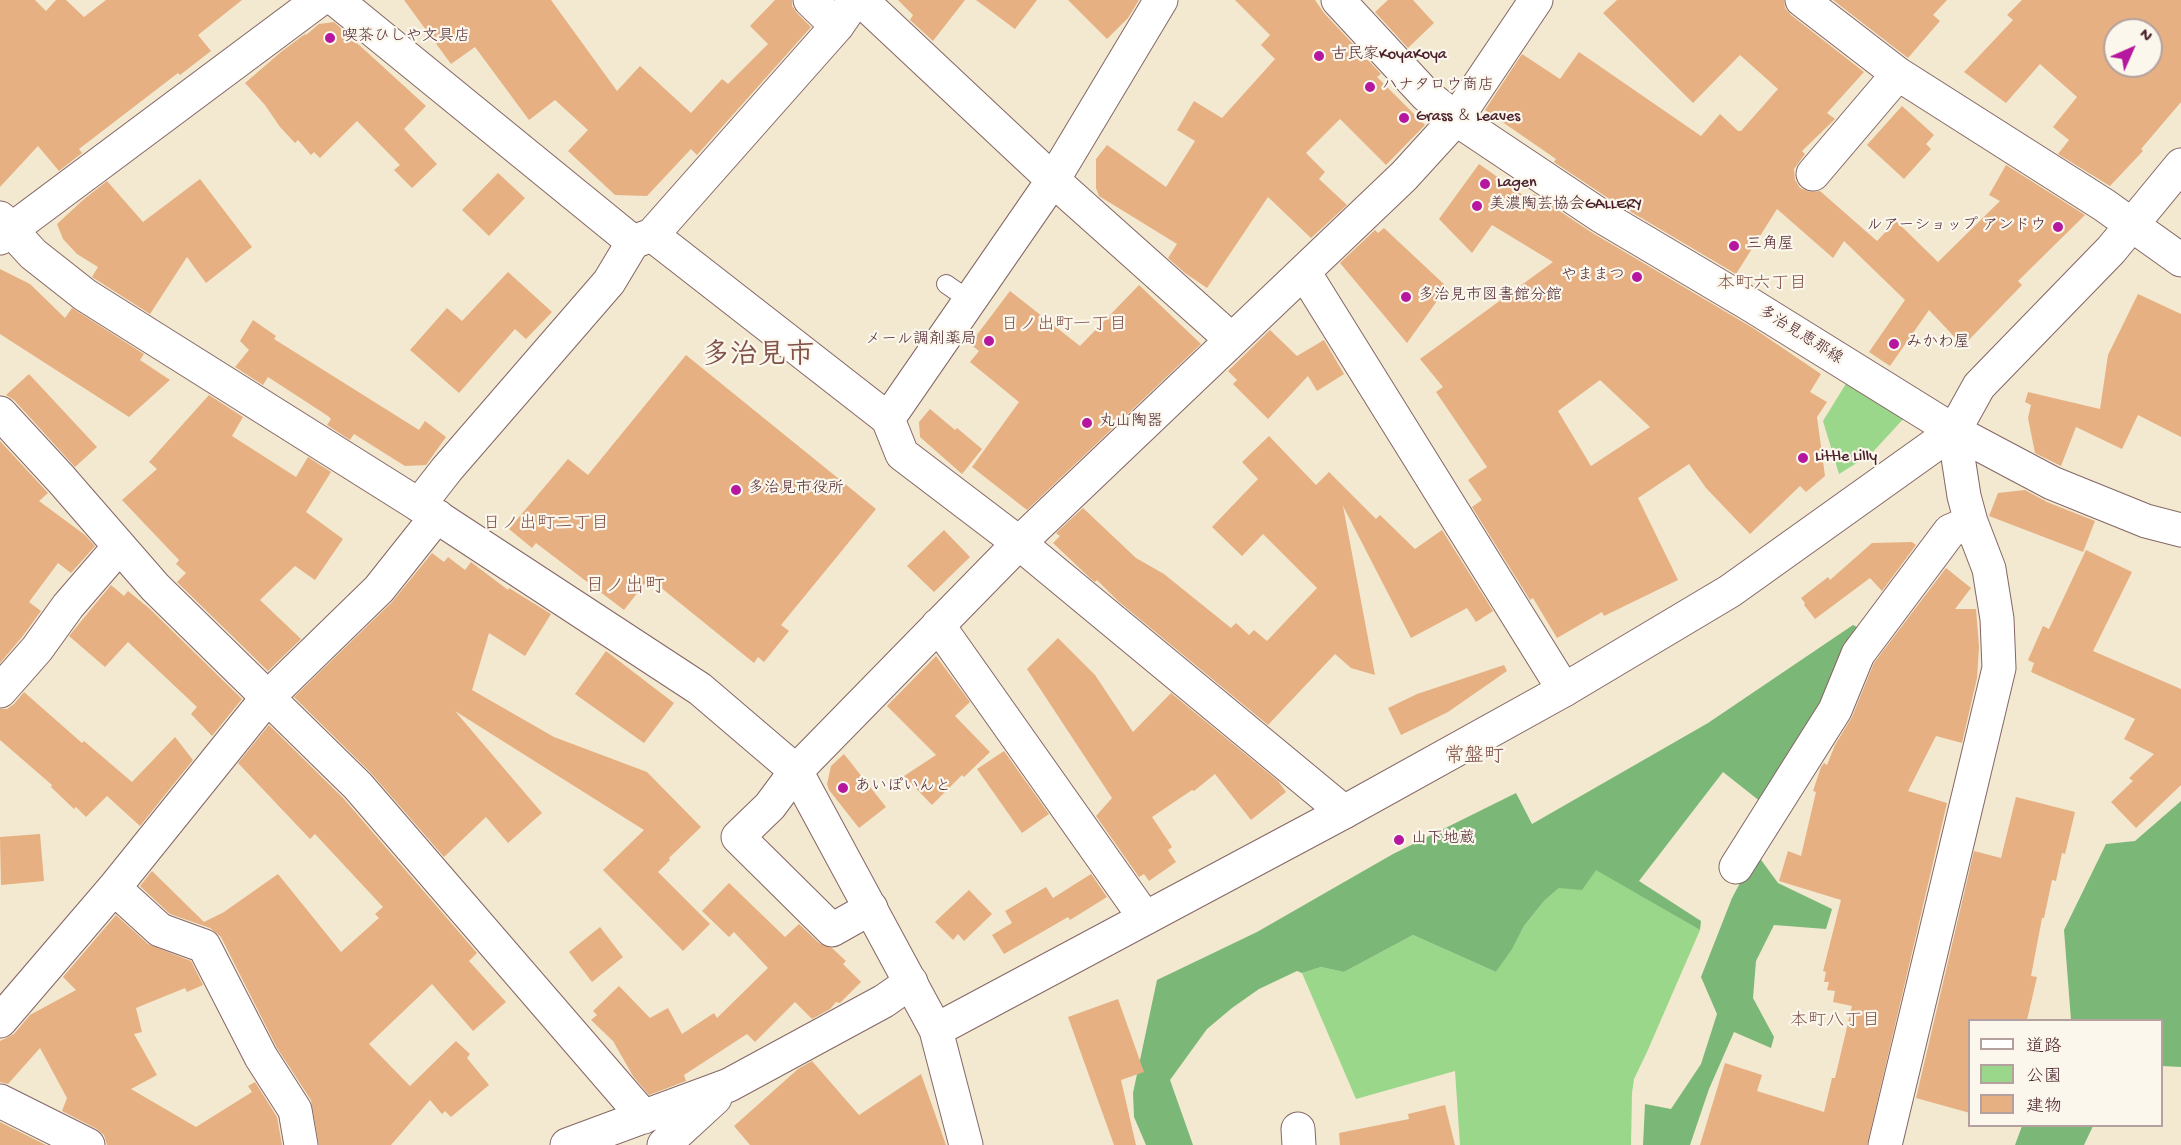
<!DOCTYPE html>
<meta charset="utf-8">
<style>
body{margin:0}
#map{position:relative;width:2181px;height:1145px;overflow:hidden;background:#f2e9d0;font-family:"Gochi Hand","Klee One",sans-serif}
canvas{display:block}
.legend{position:absolute;left:1968px;top:1019px;width:195px;height:108px;box-sizing:border-box;background:#fbf7ec;border:2px solid #b4a19f;margin:0;padding:8px 10px;list-style:none;font-size:18px;color:#4a1f2b}
.legend li{display:flex;align-items:center;gap:12px;height:30px}
.legend b{width:30px;border:2px solid #b4a19f}
.north{position:absolute;left:2103px;top:18px;width:60px;height:60px;box-sizing:border-box;background:#fbf7ec;border:2px solid #b4a19f;border-radius:50%;rotate:45deg;font-size:16px;font-weight:700;line-height:24px;text-align:center;color:#4a1f2b}
.north::after{content:'';display:block;margin:auto;width:21px;height:27px;background:#b5179e;clip-path:polygon(50% 0,100% 100%,50% 72%,0 100%)}
</style>
<div id="map">
<canvas width="2181" height="1145"></canvas>
<ul class="legend">
<li><b style="height:8px;background:#fff"></b>道路</li>
<li><b style="height:16px;background:#9ad78b"></b>公園</li>
<li><b style="height:16px;background:#e6b082"></b>建物</li>
</ul>
<div class="north">N</div>
</div>
<script>
const context = document.querySelector('canvas').getContext('2d');
context.lineJoin = 'round';
function paint(path, color) { context.fillStyle = color; context.fill(path, 'evenodd'); }
const toPath = rows => new Path2D(rows.map(r => 'M' + r).join(''));
function stroke(path, color, width, dash) { context.strokeStyle = color; context.lineWidth = width; context.lineCap = dash ? 'butt' : 'round'; context.setLineDash(dash || []); context.stroke(path); }
function write(font, color, halo, rows, align = 'center') {
  context.font = font + ' "Gochi Hand","Klee One",sans-serif'; context.lineWidth = 4.5; context.setLineDash([]); context.textBaseline = 'middle'; context.strokeStyle = halo; context.fillStyle = color; for (const [text, x, y, turn = 0] of rows) {
    context.save(); context.translate(x, y); context.rotate((+turn || 0) * Math.PI / 180); context.textAlign = isNaN(turn) ? turn : align; if (halo) context.strokeText(text, 0, 0); context.fillText(text, 0, 0); context.restore();
  }
}
const green = toPath([
 [1847,382,1906,416,1871,454,1839,474,1823,421],
 [1596,869,1700,930,1647,1052,1634,1079,1632,1093,1631,1145,1460,1145,1455,1071,1356,1099,1302,973,1321,967,1344,972,1413,935,1496,972,1511,949,1524,926,1544,901,1559,888]
]);
const forest = toPath([
 [1853,625,1861,629,1766,806,1723,772,1639,881,1701,921,1700,930,1596,870,1582,890,1559,888,1544,901,1524,926,1512,949,1496,972,1413,935,1344,972,1321,967,1302,973,1297,971,1259,989,1232,1008,1207,1029,1170,1080,1193,1145,1146,1145,1134,1117,1133,1093,1157,980,1257,932,1393,854,1516,793,1532,824,1708,723],
 [2181,801,2181,1067,2162,1066,2162,1020,2071,1020,2064,930,2106,844,2135,841],
 [1756,853,1778,883,1832,909,1826,929,1774,925,1756,961,1753,998,1774,1037,1771,1048,1734,1032,1709,1089,1690,1145,1643,1145,1645,1104,1671,1109,1701,1064,1717,1014,1701,977,1732,898],
 [2022,1126,2093,1126,2084,1145,2015,1145]
]);
const building = toPath([
 [0,0,35,0,46,11,56,0,66,0,84,17,106,0,242,0,198,35,211,51,180,75,178,73,79,149,82,153,59,171,38,146,0,187],
 [404,0,551,0,617,91,640,66,691,113,722,79,728,84,768,44,750,26,775,0,792,0,792,6,797,13,811,27,697,155,691,149,647,196,615,195,568,151,588,130,555,100,529,120,475,47,451,64],
 [898,0,965,0,933,41,910,20,913,15],
 [976,0,1037,0,1015,29],
 [1068,0,1139,0,1128,18,1107,39],
 [1235,0,1315,0,1324,13,1381,74,1377,77,1425,125,1386,165,1340,119,1306,153,1325,172,1319,179,1347,205,1311,238,1268,197,1207,288,1185,273,1168,258,1177,244,1099,196,1096,188,1096,159,1107,145,1166,187,1195,141,1177,130,1194,101,1222,118,1275,59,1261,45,1270,35],
 [1388,0,1413,0,1434,23,1408,48,1375,12],
 [1617,0,1784,0,1785,8,1791,15,1864,72,1827,113,1835,119,1802,151,1805,154,1794,169,1795,180,1800,188,1810,192,1820,191,1877,241,1896,221,1938,262,2000,201,1989,195,2006,165,2085,215,2018,281,2022,285,1963,346,1929,310,1890,366,1869,352,1905,300,1844,241,1833,258,1777,209,1736,274,1611,200,1554,162,1556,159,1485,110,1522,54,1560,79,1579,52,1701,136,1720,114,1738,131,1741,131,1778,89,1740,55,1693,103,1603,13],
 [1833,0,1947,0,1933,15,1940,21,1908,58],
 [2022,0,2181,0,2181,102,2141,149,2143,151,2110,186,2058,154,2069,140,2053,127,2077,97,2040,64,2006,103,1964,72,2013,20,2007,15],
 [2115,30,2151,30,2151,66,2115,66],
 [334,22,426,106,404,129,437,164,412,188,394,170,400,165,357,121,320,158,314,152,311,155,298,140,295,143,280,127,265,105,245,83,281,52,305,34,306,35,319,24],
 [1902,106,1934,135,1926,144,1931,149,1904,179,1867,145],
 [1479,164,1530,200,1534,194,1591,232,1753,328,1821,374,1810,392,1827,402,1817,417,1825,476,1806,492,1800,486,1750,534,1706,488,1689,464,1638,498,1678,580,1604,616,1602,612,1557,638,1533,598,1530,600,1472,507,1482,500,1468,480,1487,467,1436,392,1443,387,1420,359,1553,262,1492,225,1472,253,1439,219],
 [1600,380,1650,427,1591,466,1558,411],
 [498,173,525,198,489,236,462,210],
 [200,179,252,247,206,283,187,257,150,314,92,277,98,267,77,254,63,239,57,224,83,200,107,181,143,222],
 [1384,228,1447,287,1407,343,1340,263,1375,230,1378,233],
 [0,269,30,284,65,318,72,308,144,354,140,360,170,380,129,417,0,334],
 [508,272,552,312,526,339,515,329,459,393,410,350,447,308,462,321],
 [1139,285,1201,344,1027,510,972,467,1019,402,970,362,979,351,970,344,1010,291,1080,346],
 [2138,294,2181,314,2181,437,2138,415,2122,449,2076,427,2061,466,2035,453,2028,418,2031,405,2025,402,2028,392,2100,409,2108,355],
 [253,320,276,336,274,339,419,430,425,421,446,437,426,465,405,466,354,434,350,440,327,425,331,419,328,416,268,377,263,385,235,367,249,350,240,341],
 [1270,330,1297,356,1324,340,1344,374,1317,391,1308,376,1268,419,1233,384,1237,380,1228,371],
 [686,355,876,509,781,625,789,631,764,662,758,657,754,663,649,578,624,610,536,543,532,548,509,529,568,459,588,475],
 [29,374,97,447,75,467,14,400,6,395],
 [209,395,243,417,232,436,296,477,308,457,331,472,306,512,343,539,315,580,295,566,260,600,301,639,268,671,177,582,186,573,176,564,179,560,122,500,157,469,149,462],
 [930,409,955,430,957,428,982,449,962,474,920,437,919,422],
 [1269,436,1316,485,1329,472,1376,519,1380,515,1415,549,1442,530,1493,611,1476,622,1467,608,1411,638,1343,506,1375,675,1351,668,1335,654,1268,725,1118,601,1097,580,1095,582,1090,578,1053,543,1060,536,1056,533,1083,508,1136,558,1164,574,1231,628,1236,623,1249,635,1254,630,1267,641,1317,588,1263,534,1242,556,1212,527,1258,479,1242,462],
 [0,441,48,493,39,501,85,535,95,546,71,573,58,563,29,602,41,611,22,637,0,663],
 [2025,490,2047,502,2095,521,2083,552,1989,516,1998,493],
 [944,530,970,557,934,592,907,566],
 [1912,542,1916,545,1882,591,1870,578,1815,619,1804,605,1805,603,1801,598,1828,577,1830,580,1872,543],
 [2086,550,2132,572,2093,651,2181,689,2181,785,2136,828,2111,802,2133,781,2129,778,2154,754,2124,739,2135,719,2031,672,2034,663,2028,660,2043,626,2049,629],
 [432,553,444,562,448,557,465,570,471,562,508,590,509,588,551,614,525,656,489,633,472,690,554,737,647,772,701,827,669,858,670,860,658,872,710,924,683,951,603,870,644,830,455,711,542,813,508,843,486,817,444,857,371,773,294,697,392,602],
 [1946,568,1971,588,1955,609,1976,609,1979,647,1977,678,1962,743,1936,736,1908,791,1947,803,1867,1145,1700,1145,1725,1063,1762,1075,1757,1091,1824,1112,1832,1078,1835,1078,1852,1006,1833,1002,1835,991,1827,990,1829,982,1824,982,1826,972,1823,971,1841,900,1779,881,1788,851,1801,856,1816,792,1813,791,1821,767,1824,763,1827,765,1835,745,1852,717,1874,663],
 [111,585,124,596,128,591,150,609,242,699,212,736,191,714,197,707,128,642,105,667,69,636],
 [1058,638,1095,675,1133,732,1171,693,1278,781,1286,792,1251,820,1215,774,1194,791,1192,790,1152,817,1172,847,1168,850,1176,862,1149,881,1144,874,1139,877,1096,816,1112,798,1027,669],
 [606,651,674,703,644,743,575,694],
 [936,656,970,702,955,716,990,752,964,777,962,775,932,805,904,776,936,755,887,706],
 [1504,665,1507,671,1448,712,1401,735,1388,708,1417,694],
 [24,692,82,743,84,741,132,782,175,737,193,760,140,826,107,796,86,817,76,807,74,809,51,787,52,785,0,740,0,709,7,709,14,704],
 [269,725,344,799,477,953,469,961,506,1002,473,1031,432,984,369,1044,410,1086,456,1041,470,1054,467,1058,489,1085,451,1117,445,1111,442,1114,430,1100,391,1145,319,1145,311,1100,277,1048,221,937,210,928,170,914,140,886,152,871,204,922,224,912,278,874,341,952,379,918,375,914,383,907,315,834,310,839,238,763],
 [1004,751,1049,814,1022,833,977,769],
 [844,754,886,807,859,828,829,790,827,784,831,766],
 [2016,797,2075,812,2065,854,2062,853,2056,881,2052,880,2044,918,2042,918,2031,976,2037,977,2027,1020,1970,1020,1970,1113,1916,1098,1974,851,2001,858],
 [40,834,44,881,1,885,0,837],
 [1091,874,1107,897,1070,920,1068,917,1004,954,992,935,1012,923,1005,911,1046,887,1053,898],
 [729,883,785,937,799,924,819,943,832,948,846,961,843,964,861,982,840,1003,836,1002,830,1009,812,1019,795,1002,755,1042,747,1034,684,1075,686,1081,649,1095,633,1076,613,1041,591,1020,597,1015,593,1011,619,986,650,1018,668,1008,682,1034,714,1013,717,1018,768,968,734,932,729,937,702,911],
 [969,890,992,914,964,941,958,934,953,940,935,922],
 [116,915,148,944,191,961,203,985,187,992,185,988,136,1008,142,1032,134,1034,157,1075,131,1089,196,1127,252,1092,248,1086,255,1082,277,1117,282,1145,107,1145,104,1135,97,1129,62,1111,67,1098,40,1048,8,1084,0,1082,0,1041,14,1034,30,1015,76,990,63,977],
 [600,927,623,957,592,982,569,952],
 [1118,999,1144,1072,1121,1080,1136,1145,1114,1145,1068,1017],
 [812,1061,859,1115,921,1074,946,1145,750,1145,734,1126,798,1069],
 [1445,1105,1455,1145,1340,1145,1339,1133,1409,1119,1408,1114],
 [0,1122,46,1145,0,1145]
]);
const lane = toPath([
 [946,284,969,300]
]);
const street = toPath([
 [336,0,633,242],
 [810,0,837,26],
 [861,0,1053,180,1232,340],
 [1802,0,1898,74,2104,205,2181,260],
 [1813,174,1898,74],
 [0,218,33,254,85,295,419,505,447,469,609,282,633,242,652,235,837,26,855,0],
 [652,235,888,419,902,454,1019,543,1344,812],
 [0,238,319,0],
 [1304,272,1564,690],
 [0,413,61,479,155,587,358,786,644,1117],
 [888,419,1053,180,1161,0],
 [938,625,1145,918],
 [0,691,37,649,68,606,119,547],
 [1736,867,1835,710,1858,654,1950,531,1971,522],
 [114,888,160,930,204,946,261,1057,295,1110,301,1145],
 [871,908,832,930,738,837,770,806,796,771,1019,543,1404,176,1456,119,1536,0],
 [0,1021,114,888,267,698,379,589,437,516],
 [0,1101,88,1145],
 [1298,1129,1299,1145],
 [567,1145,729,1085,884,1001,911,982],
 [664,1145,715,1098],
 [1885,1145,1999,668,1997,619,1989,569,1971,522,1964,496,1954,431]
]);
const secondary = toPath([
 [419,505,700,689,796,771,936,1030,966,1145],
 [936,1030,1344,812,1564,690,1730,591,1954,431,1979,386,2111,250,2181,165]
]);
const primary = toPath([
 [1338,0,1426,95,1456,119,1601,216,1751,305,1954,431,2052,483,2146,521,2181,530]
]);
const markers = [
 [330,38,6,"#b5179e"],
 [1319,56,6,"#b5179e"],
 [1370,87,6,"#b5179e"],
 [1404,118,6,"#b5179e"],
 [1485,184,6,"#b5179e"],
 [1477,206,6,"#b5179e"],
 [2058,227,6,"#b5179e"],
 [1734,246,6,"#b5179e"],
 [1637,277,6,"#b5179e"],
 [1406,297,6,"#b5179e"],
 [989,341,6,"#b5179e"],
 [1894,344,6,"#b5179e"],
 [1087,423,6,"#b5179e"],
 [1803,458,6,"#b5179e"],
 [736,490,6,"#b5179e"],
 [843,788,6,"#b5179e"],
 [1399,840,6,"#b5179e"]
];
const poiNames = [
 ["喫茶ひしや文具店",342,38],
 ["古民家KoyaKoya",1331,56],
 ["ハナタロウ商店",1382,87],
 ["Grass ＆ Leaves",1416,118],
 ["Lagen",1497,184],
 ["美濃陶芸協会GALLERY",1489,206],
 ["ルアーショップ アンドウ",2046,227,"right"],
 ["三角屋",1746,246],
 ["やままつ",1625,277,"right"],
 ["多治見市図書館分館",1418,297],
 ["メール調剤薬局",977,341,"right"],
 ["みかわ屋",1906,344],
 ["丸山陶器",1099,423],
 ["Little Lilly",1815,458],
 ["多治見市役所",748,490],
 ["あいぽいんと",855,788],
 ["山下地蔵",1411,840]
];
const streetNames = [
 ["多治見恵那線",1800,336,32]
];
const neighbourhoodNames = [
 ["本町六丁目",1762,285],
 ["日ノ出町一丁目",1064,326],
 ["日ノ出町二丁目",546,525],
 ["本町八丁目",1835,1022]
];
const quarterNames = [
 ["日ノ出町",625,588],
 ["常盤町",1474,758]
];
const townNames = [
 ["多治見市",758,358]
];
paint(green, '#9ad78b');
paint(forest, '#7bb877');
paint(building, '#e6b082');
stroke(lane, '#856665', 20);
stroke(street, '#856665', 35);
stroke(secondary, '#856665', 35);
stroke(primary, '#856665', 35);
stroke(lane, '#fff', 18);
stroke(street, '#fff', 33);
stroke(secondary, '#fff', 33);
stroke(primary, '#fff', 33);
for (const [x, y, r, color] of markers) { const dot = new Path2D(); dot.arc(x, y, r, 0, 2 * Math.PI); context.fillStyle = color; context.fill(dot); stroke(dot, '#fbf7ec', 2); }
write('16px', '#4a1f2b', '#fbf7ec', poiNames, 'left');
write('16px', '#4a1f2b', '#fbf7ec', streetNames);
write('18px', '#815249', '#fbf7ec', neighbourhoodNames);
write('20px', '#815249', '#fbf7ec', quarterNames);
write('bold 28px', '#815249', '#fbf7ec', townNames);
</script>
